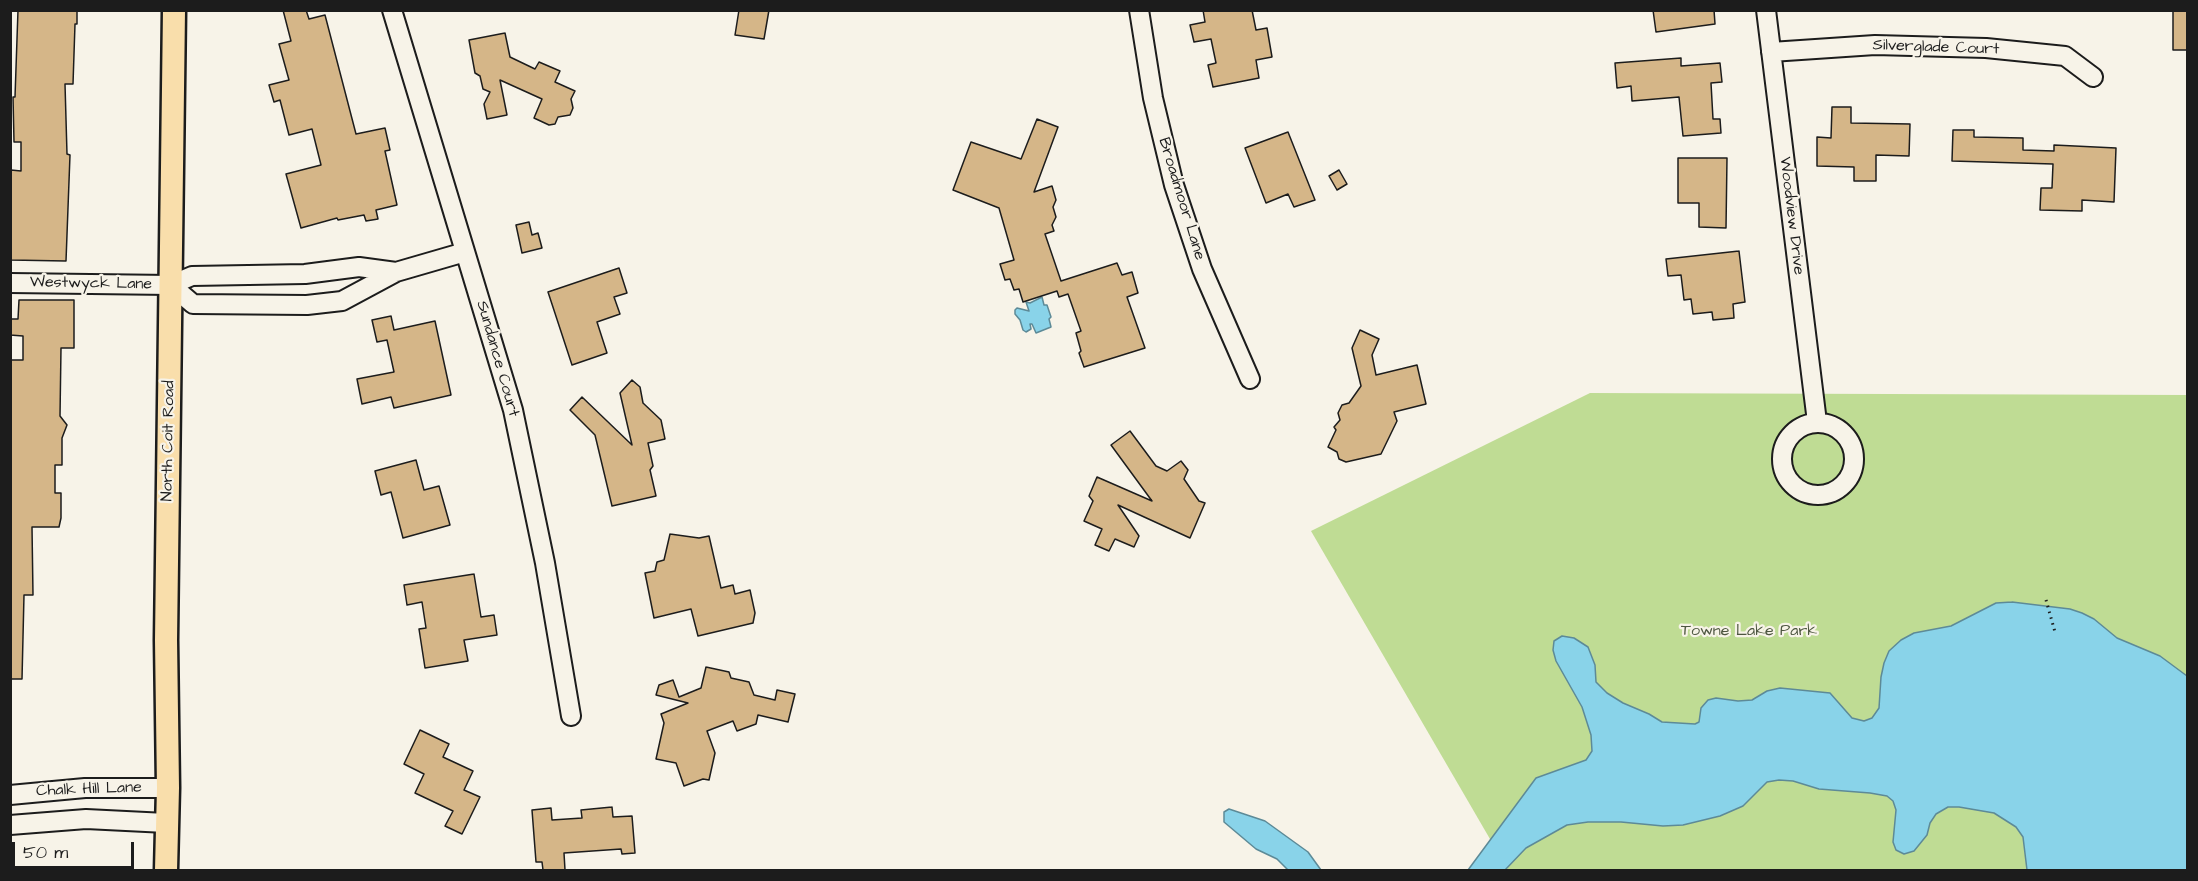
<!DOCTYPE html>
<style>
body{margin:0}
#map{position:relative;width:2198px;height:881px;overflow:hidden;background:#f7f3e8;font-family:"Architects Daughter",sans-serif}
canvas{display:block}
.frame{position:absolute;inset:0;border:12px solid #1c1c1c;pointer-events:none}
.scale{position:absolute;left:12px;top:842px;width:122px;height:27px;box-sizing:border-box;border:3px solid #1c1c1c;border-top:0;padding-left:8px;font-size:18px;line-height:21px;white-space:nowrap;color:#1c1c1c;-webkit-text-stroke:4px #f7f3e8;paint-order:stroke}
</style>
<div id="map">
<canvas width="2198" height="881"></canvas>
<div class="frame"></div>
<div class="scale">50 m</div>
</div>
<script>
const context = document.querySelector('canvas').getContext('2d');
context.lineJoin = 'round';
function paint(path, color) { context.fillStyle = color; context.fill(path, 'evenodd'); }
const toPath = rows => new Path2D(rows.map(r => 'M' + r).join(''));
function stroke(path, color, width, dash) { context.strokeStyle = color; context.lineWidth = width; context.lineCap = dash ? 'butt' : 'round'; context.setLineDash(dash || []); context.stroke(path); }
function write(font, color, halo, rows, align = 'center') {
  context.font = font + ' "Architects Daughter",sans-serif'; context.lineWidth = 4.5; context.setLineDash([]); context.textBaseline = 'middle'; context.strokeStyle = halo; context.fillStyle = color; for (const [text, x, y, turn = 0] of rows) {
    context.save(); context.translate(x, y); context.rotate((+turn || 0) * Math.PI / 180); context.textAlign = isNaN(turn) ? turn : align; if (halo) context.strokeText(text, 0, 0); context.fillText(text, 0, 0); context.restore();
  }
}
const green = toPath([
 [1590,393,2187,395,2187,870,1508,870,1311,531]
]);
const water = toPath([
 [1042,297,1044,305,1047,305,1051,317,1049,319,1051,327,1036,333,1032,324,1030,324,1031,329,1026,332,1023,330,1020,320,1015,314,1015,310,1017,308,1029,311,1026,302,1030,303,1042,297],
 [2012,602,2070,609,2082,613,2094,619,2117,638,2160,656,2187,676,2187,870,2027,870,2023,837,2016,827,1994,813,1959,807,1948,807,1936,814,1930,823,1927,835,1914,851,1904,854,1896,850,1893,842,1896,810,1893,801,1887,796,1870,793,1819,789,1793,781,1779,780,1767,782,1743,806,1720,816,1683,825,1663,826,1621,822,1588,822,1567,825,1526,848,1505,870,1468,870,1536,778,1586,760,1592,751,1591,735,1582,707,1556,661,1553,650,1554,641,1562,636,1574,638,1588,647,1595,665,1596,682,1607,693,1623,703,1649,714,1662,722,1695,724,1699,722,1701,708,1708,700,1716,698,1738,701,1752,700,1767,691,1780,688,1830,693,1852,718,1864,721,1872,718,1879,708,1881,677,1884,663,1889,651,1901,640,1914,633,1951,626,1996,603,2012,602],
 [1229,809,1265,821,1308,852,1321,870,1288,870,1277,859,1256,849,1224,822,1224,812,1229,809]
]);
const building = toPath([
 [18,10,77,11,77,24,75,24,73,84,65,84,67,154,70,155,66,261,10,260,11,170,21,171,21,142,14,142,13,97,15,97,18,10],
 [283,10,306,10,309,19,325,15,356,134,385,128,390,150,385,151,397,205,376,210,378,219,366,221,364,215,338,220,337,218,301,228,286,174,321,165,312,129,289,135,280,100,274,102,269,85,289,80,279,44,291,41,283,10],
 [739,10,769,10,764,39,735,35,739,10],
 [1203,10,1252,10,1256,30,1267,28,1272,57,1256,60,1259,78,1213,87,1208,65,1216,63,1211,39,1194,42,1190,25,1205,22,1203,10],
 [1653,10,1714,10,1715,24,1656,32,1653,10],
 [2173,10,2187,10,2187,50,2173,50,2173,10],
 [505,33,510,57,535,69,539,62,560,71,555,82,575,91,571,99,573,108,570,115,558,117,555,124,549,125,534,118,542,99,500,80,507,115,487,119,484,104,490,92,483,89,480,76,475,73,469,40,505,33],
 [1681,58,1681,66,1720,63,1722,82,1711,83,1713,119,1720,119,1721,133,1683,136,1679,97,1632,101,1631,86,1617,88,1615,63,1681,58],
 [1832,107,1851,107,1851,123,1910,124,1909,156,1876,155,1876,181,1854,181,1854,167,1817,166,1817,137,1831,138,1832,107],
 [1037,119,1058,127,1034,192,1052,186,1056,200,1053,207,1056,217,1052,225,1054,231,1045,234,1061,281,1117,263,1122,275,1132,272,1138,293,1127,297,1145,348,1084,367,1079,353,1081,351,1076,333,1081,331,1068,294,1059,297,1057,291,1023,302,1019,289,1014,290,1010,279,1005,280,1000,264,1014,260,999,208,953,190,971,142,1021,159,1037,119],
 [1953,130,1974,130,1974,137,2023,138,2023,150,2054,151,2054,145,2116,148,2114,202,2082,200,2082,211,2040,210,2041,188,2052,188,2053,164,1952,161,1953,130],
 [1288,132,1315,200,1294,207,1288,194,1266,203,1245,148,1288,132],
 [1678,158,1727,158,1726,228,1699,227,1699,203,1678,203,1678,158],
 [1339,170,1347,184,1337,190,1329,176,1339,170],
 [529,222,532,235,538,233,542,248,522,253,516,225,529,222],
 [1739,251,1745,302,1733,304,1734,318,1713,320,1712,312,1693,314,1691,299,1684,300,1681,275,1668,276,1666,259,1739,251],
 [619,268,627,293,614,297,620,314,597,322,607,353,572,365,548,292,619,268],
 [19,300,74,300,74,348,61,348,60,416,67,425,62,438,62,465,55,465,55,493,61,493,61,518,59,527,32,527,33,595,24,595,22,679,10,679,10,360,23,360,23,336,10,335,10,319,18,319,19,300],
 [391,316,394,330,435,321,451,395,394,408,391,397,362,404,357,379,394,372,387,340,377,342,372,320,391,316],
 [1360,330,1379,339,1372,355,1376,375,1417,365,1426,404,1394,412,1397,421,1381,454,1346,462,1339,459,1337,452,1328,447,1336,430,1334,427,1340,420,1338,413,1342,405,1349,403,1361,386,1352,348,1360,330],
 [632,380,640,387,643,403,661,420,665,439,648,443,653,466,650,470,656,496,612,506,595,435,570,410,582,397,632,445,620,393,632,380],
 [1130,431,1156,466,1167,471,1181,461,1188,470,1184,479,1199,501,1205,503,1190,538,1118,505,1139,536,1134,547,1115,539,1109,551,1095,545,1102,529,1084,521,1093,501,1089,496,1097,477,1152,501,1111,445,1130,431],
 [416,460,424,490,439,486,450,525,403,538,391,492,381,495,375,471,416,460],
 [670,534,699,538,709,536,721,588,733,585,735,594,750,590,755,613,753,623,698,636,691,609,654,618,645,573,655,571,657,562,664,560,670,534],
 [474,574,481,617,494,615,497,635,464,640,468,661,425,668,419,629,426,628,422,602,407,605,404,585,474,574],
 [706,667,729,672,731,678,749,682,754,695,775,700,777,690,795,694,788,722,758,715,756,724,737,731,733,721,707,731,715,753,709,780,703,779,684,786,676,763,656,759,664,723,661,714,688,703,656,695,659,685,673,680,679,697,701,688,706,667],
 [420,730,449,744,443,757,473,771,464,790,480,797,462,834,445,826,453,811,415,793,424,774,404,764,420,730],
 [612,807,613,817,632,816,635,853,622,854,621,849,564,853,565,870,543,870,542,862,536,862,532,810,551,808,552,820,582,818,581,810,612,807]
]);
const path = toPath([
 [2046,600,2055,632]
]);
const minor = toPath([
 [392,10,513,410,545,563,571,716],
 [1139,10,1153,98,1174,185,1202,269,1250,379],
 [1766,10,1817,422],
 [1771,52,1875,45,1986,48,2065,56,2093,77],
 [396,272,359,267,305,274,192,276,171,285,193,304,307,305,342,301,396,272,465,252],
 [10,283,171,285],
 '1782 459a36 36 0 1 1 72 0a36 36 0 1 1-72 0Z',
 [10,795,85,788,168,788],
 [10,825,86,819,166,823]
]);
const major = toPath([
 [166,870,168,788,166,640,174,10]
]);
const streetNames = [
 ["Silverglade Court",1936,48,2],
 ["Broadmoor Lane",1181,199,73],
 ["Woodview Drive",1791,216,83],
 ["Westwyck Lane",91,284,1],
 ["Sundance Court",497,359,74],
 ["North Coit Road",169,441,-89],
 ["Chalk Hill Lane",89,790,-2]
];
const parkNames = [
 ["Towne Lake Park",1749,632]
];
paint(green, '#bfdc94');
paint(water, '#89d3e9');
stroke(water, '#5d8a97', 1.5);
paint(building, '#d5b688');
stroke(building, '#1c1c1c', 1.5);
stroke(minor, '#1c1c1c', 22);
stroke(major, '#1c1c1c', 27);
stroke(path, '#1c1c1c', 3, [1.5, 4.5]);
stroke(minor, '#f7f3e8', 18);
stroke(major, '#f9deab', 22);
write('16px', '#1c1c1c', '#f7f3e8', streetNames);
write('16px', '#4d5640', '#f7f3e8', parkNames);
</script>
